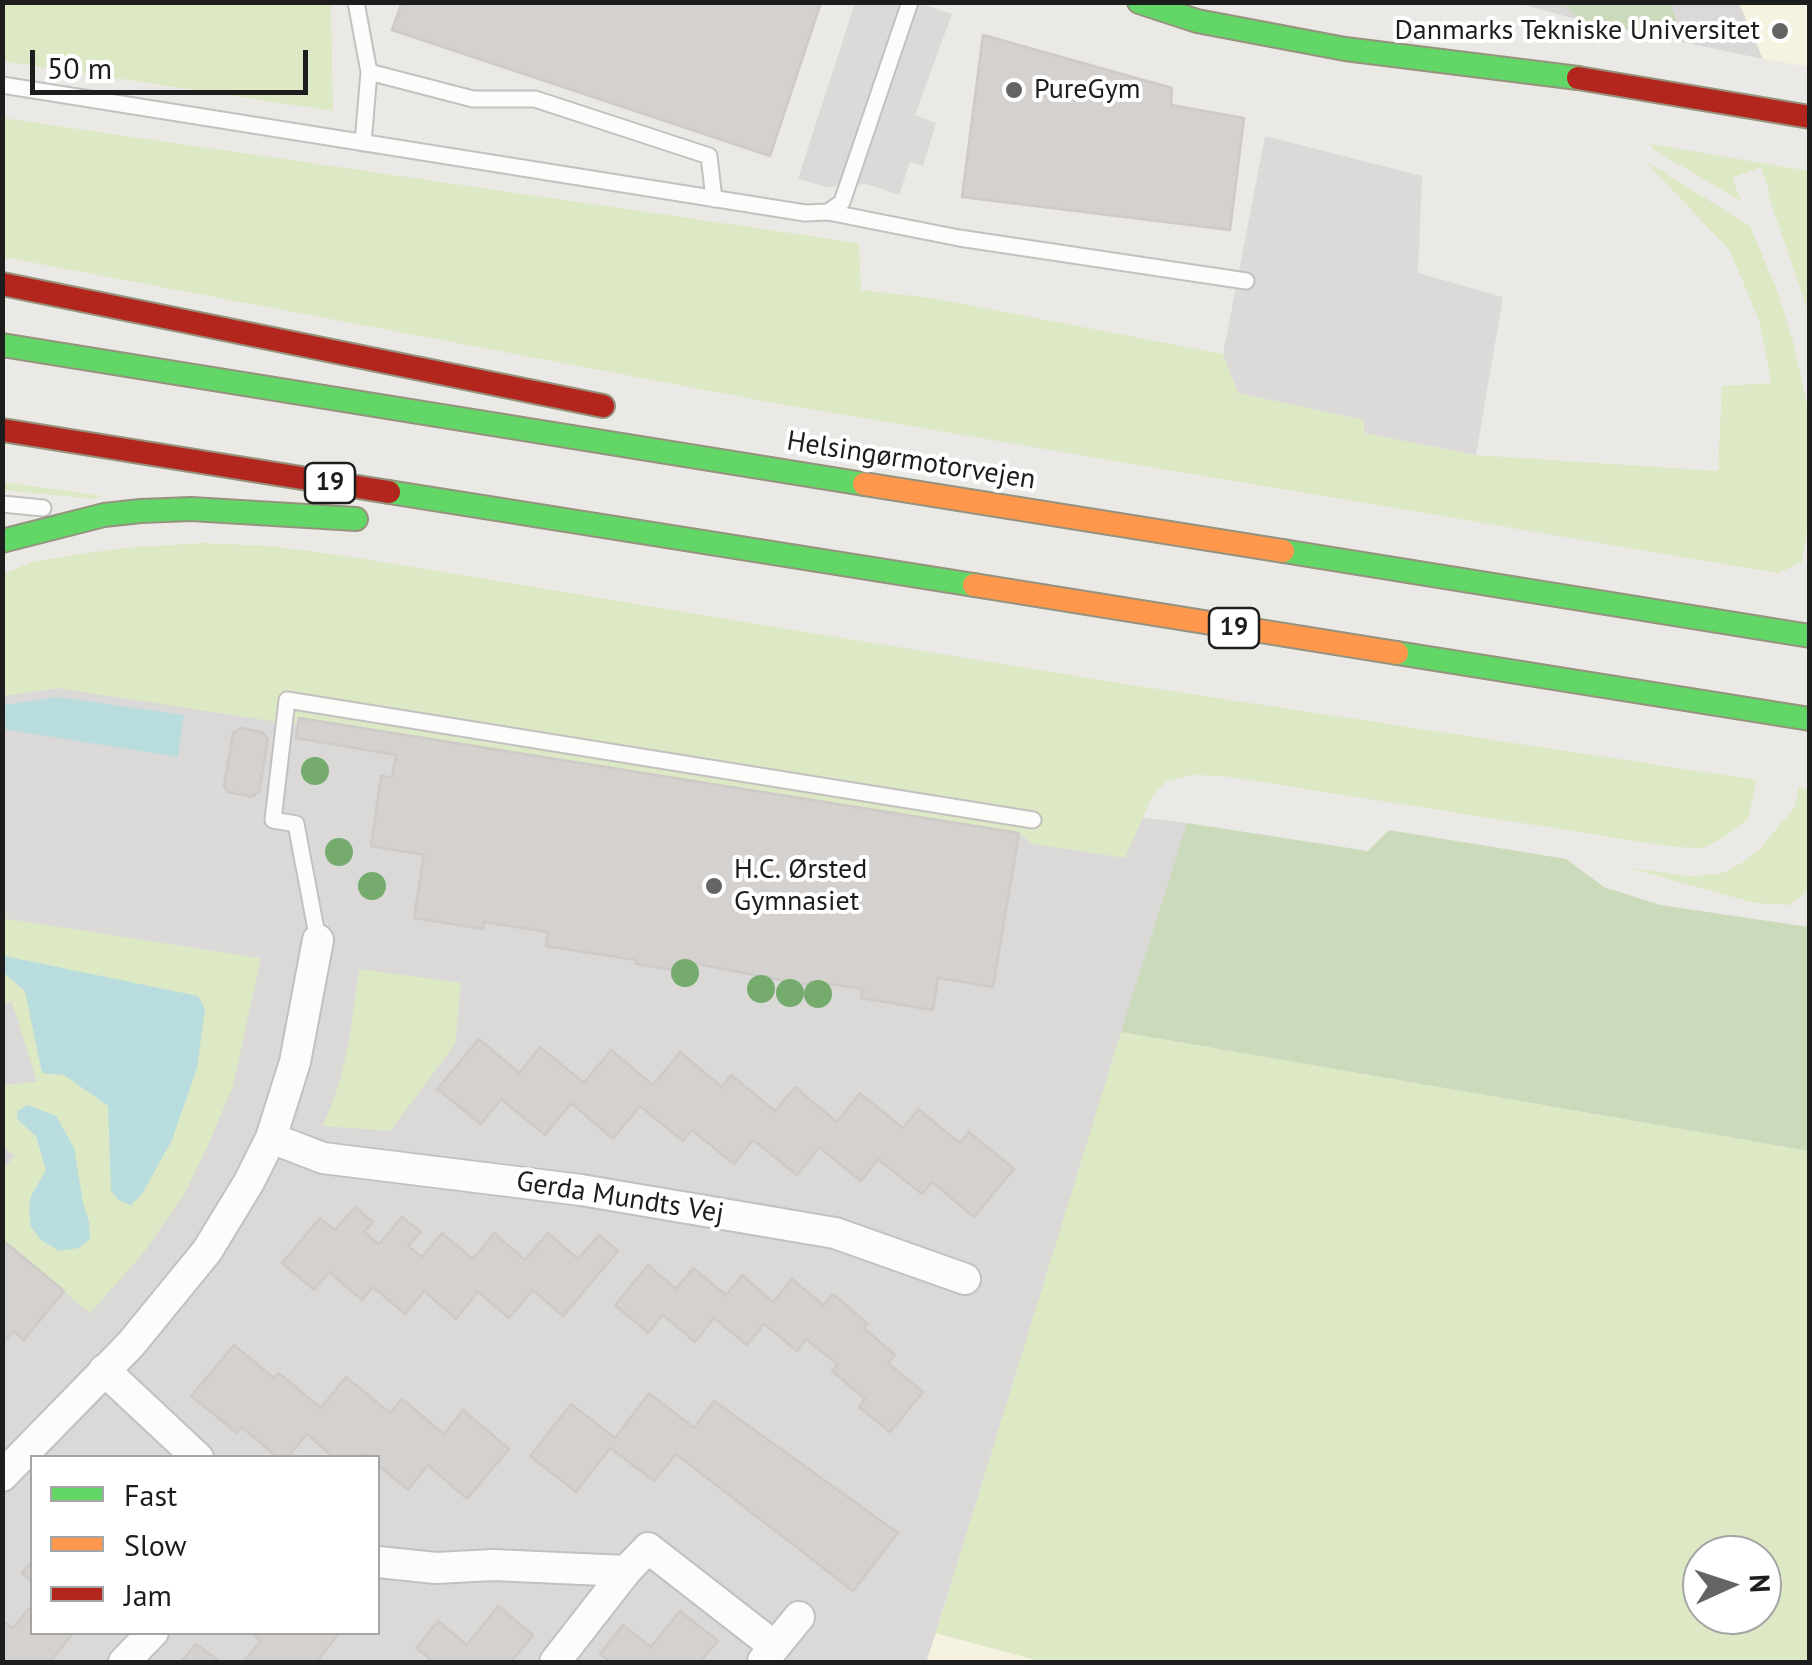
<!DOCTYPE html>
<meta charset="utf-8">
<style>
body{margin:0}
#map{position:relative;width:1812px;height:1665px;overflow:hidden;background:#ebe9e6;font-family:"PT Sans",sans-serif}
canvas{display:block}
.frame{position:absolute;inset:0;border:5px solid #1d1d1d;pointer-events:none}
.legend{position:absolute;left:30px;top:1455px;width:350px;height:180px;box-sizing:border-box;background:#fff;border:2px solid #a5a5a5;margin:0;padding:12px 18px;list-style:none;font-size:30px;color:#1d1d1d}
.legend li{display:flex;align-items:center;gap:20px;height:50px}
.legend b{width:50px;border:2px solid #a5a5a5}
.north{position:absolute;left:1682px;top:1535px;width:100px;height:100px;box-sizing:border-box;background:#fff;border:2px solid #a5a5a5;border-radius:50%;rotate:87deg;font-size:28px;font-weight:700;line-height:40px;text-align:center;color:#1d1d1d}
.north::after{content:'';display:block;margin:auto;width:35px;height:45px;background:#656463;clip-path:polygon(50% 0,100% 100%,50% 72%,0 100%)}
.scale{position:absolute;left:30px;top:50px;width:278px;height:45px;box-sizing:border-box;border:5px solid #1d1d1d;border-top:0;padding-left:12px;font-size:30px;line-height:35px;white-space:nowrap;color:#1d1d1d;-webkit-text-stroke:8px #fff;paint-order:stroke}
</style>
<div id="map">
<canvas width="1812" height="1665"></canvas>
<div class="frame"></div>
<ul class="legend">
<li><b style="height:12px;background:#63d668"></b>Fast</li>
<li><b style="height:12px;background:#ff974d"></b>Slow</li>
<li><b style="height:12px;background:#b3261e"></b>Jam</li>
</ul>
<div class="north">N</div>
<div class="scale">50 m</div>
</div>
<script>
const context = document.querySelector('canvas').getContext('2d');
context.lineJoin = 'round';
function paint(path, color) { context.fillStyle = color; context.fill(path, 'evenodd'); }
const toPath = rows => new Path2D(rows.map(r => 'M' + r).join(''));
function stroke(path, color, width, dash) { context.strokeStyle = color; context.lineWidth = width; context.lineCap = dash ? 'butt' : 'round'; context.setLineDash(dash || []); context.stroke(path); }
function write(font, color, halo, rows, align = 'center') {
  context.font = font + ' "PT Sans",sans-serif'; context.lineWidth = 8; context.setLineDash([]); context.textBaseline = 'middle'; context.strokeStyle = halo; context.fillStyle = color; for (const [text, x, y, turn = 0] of rows) {
    context.save(); context.translate(x, y); context.rotate((+turn || 0) * Math.PI / 180); context.textAlign = isNaN(turn) ? turn : align; if (halo) context.strokeText(text, 0, 0); context.fillText(text, 0, 0); context.restore();
  }
}
const residential = toPath([
 [1517,3,1739,3,1763,59,1579,20],
 [58,688,1187,823,936,1632,1044,1662,3,1662,2,696],
 [32,1458,378,1458,378,1632,32,1632]
]);
const education = toPath([
 [1739,3,1809,3,1809,67,1763,59],
 [936,1633,1044,1662,926,1662]
]);
const grass = toPath([
 [2,3,331,3,333,111,3,61],
 [3,118,859,243,861,290,932,298,1223,354,1238,393,1365,420,1365,433,1476,455,1718,471,1722,386,1771,383,1760,323,1730,251,1644,160,1750,226,1776,288,1793,341,1809,414,1810,511,1802,562,1778,573,779,404,3,257],
 [1650,144,1809,171,1809,314,1768,195,1769,190,1761,167,1732,178,1741,201,1654,150],
 [3,482,104,496,95,499,3,490],
 [203,543,270,546,339,555,1099,680,1757,780,1748,819,1726,836,1703,848,1674,847,1223,776,1190,775,1164,783,1152,797,1125,858,1033,844,1018,833,299,718,296,724,284,723,58,688,3,696,3,574,35,561,122,548],
 [1799,787,1809,789,1809,890,1789,905,1755,903,1629,868,1689,876,1720,874,1742,863,1762,847,1795,806],
 [3,918,261,958,233,1086,209,1143,184,1195,141,1256,90,1313,3,1240,3,1170,14,1156,3,1145,3,1085,37,1082,12,1002,3,1002],
 [359,969,461,983,455,1044,390,1131,323,1126,339,1084,350,1036],
 [1121,1032,1809,1151,1809,1662,1044,1662,936,1633],
 [1702,1555,1762,1555,1762,1615,1702,1615]
]);
const forest = toPath([
 [1563,3,1670,3,1684,41,1579,20],
 [1187,823,1368,851,1389,830,1566,859,1604,887,1660,905,1809,927,1809,1151,1121,1032]
]);
const parking = toPath([
 [855,3,918,3,952,14,915,115,936,123,923,166,910,162,899,195,867,184,827,187,798,179],
 [1265,136,1422,176,1418,273,1503,297,1476,455,1364,433,1364,420,1238,393,1223,354],
 [2,734,227,768,225,790,257,795,284,860,272,960,3,918]
]);
const water = toPath([
 [59,697,184,715,178,757,3,729,3,705],
 [4,956,198,996,205,1009,197,1068,172,1140,142,1194,131,1205,119,1201,111,1190,108,1106,64,1075,42,1073,25,991,3,972],
 [27,1105,56,1116,74,1148,83,1203,89,1222,90,1239,79,1248,59,1251,41,1240,31,1227,29,1209,31,1196,46,1170,36,1136,17,1119,18,1111]
]);
const building = toPath([
 [402,2,821,2,770,156,392,30,402,2],
 [983,35,1172,88,1171,105,1244,118,1230,230,962,197,983,35],
 [299,718,1019,833,993,987,938,978,933,1010,861,998,863,989,811,981,807,985,681,961,680,971,636,964,636,960,546,946,548,932,484,922,483,929,414,918,424,855,371,846,381,776,392,778,396,755,296,738,299,718],
 [241,728,262,732,268,739,259,792,252,797,228,792,224,786,233,733,241,728],
 [479,1039,519,1073,540,1047,584,1083,611,1050,653,1085,680,1052,722,1087,731,1075,775,1111,795,1087,837,1122,860,1093,903,1128,918,1109,960,1143,969,1132,1014,1169,974,1217,932,1182,922,1194,878,1159,861,1181,819,1147,797,1175,753,1140,734,1164,692,1130,683,1141,640,1106,613,1139,571,1103,545,1135,501,1099,481,1124,437,1089,479,1039],
 [355,1207,373,1222,364,1232,379,1244,402,1217,421,1232,408,1246,422,1257,442,1233,473,1259,494,1233,525,1260,548,1233,578,1259,599,1235,618,1251,563,1316,533,1290,509,1318,478,1292,456,1319,424,1291,405,1314,373,1287,362,1300,329,1272,314,1290,282,1263,320,1218,335,1230,355,1207],
 [5,1242,64,1291,24,1340,13,1331,2,1344,2,1246,5,1242],
 [648,1265,676,1289,693,1268,726,1295,742,1275,773,1302,792,1279,823,1305,833,1294,867,1323,864,1328,895,1355,888,1363,923,1392,890,1432,859,1407,865,1399,832,1371,838,1365,806,1339,797,1351,764,1324,747,1345,714,1318,695,1342,663,1315,648,1333,615,1305,648,1265],
 [234,1345,274,1378,279,1373,321,1408,346,1377,390,1413,402,1399,444,1434,463,1410,509,1449,467,1499,428,1465,408,1490,378,1465,378,1458,363,1454,360,1458,334,1458,307,1434,287,1458,278,1458,242,1427,237,1433,191,1396,234,1345],
 [649,1393,694,1428,714,1401,898,1533,853,1591,676,1454,654,1481,610,1448,576,1492,530,1456,571,1404,615,1438,649,1393],
 [32,1561,32,1582,22,1573,32,1561],
 [32,1605,32,1632,74,1632,50,1662,2,1662,2,1620,13,1628,32,1605],
 [498,1606,533,1635,511,1662,434,1662,416,1648,438,1621,467,1645,498,1606],
 [680,1611,718,1641,700,1662,611,1662,600,1654,623,1625,651,1647,680,1611],
 [250,1632,340,1632,317,1662,243,1662,261,1641,250,1632],
 [196,1644,220,1662,181,1662,196,1644]
]);
const lane = toPath([
 [356,2,369,72,363,143],
 [369,72,473,99,535,99,709,156,714,199],
 [2,85,805,213,828,212,959,238,1246,281],
 [828,212,842,202,910,2],
 [2,504,43,508],
 [318,940,296,824,273,820,287,700,1033,820]
]);
const street = toPath([
 [271,1138,323,1158,581,1190,835,1233,965,1279],
 [104,1370,198,1458],
 [2,1476,131,1344,207,1251,249,1182,271,1138,295,1062,318,940],
 [378,1562,436,1568,493,1565,626,1571,648,1548,774,1646],
 [763,1661,799,1617],
 [124,1662,153,1632],
 [555,1662,626,1571]
]);
const fast = toPath([
 [1139,2,1197,21,1345,49,1578,78],
 [2,345,864,484],
 [389,492,974,585],
 [2,541,104,515,141,511,191,509,356,519],
 [1283,551,1810,636],
 [1397,653,1810,719]
]);
const slow = toPath([
 [864,484,1283,551],
 [974,585,1397,653]
]);
const jam = toPath([
 [1578,78,1810,117],
 [2,284,603,406],
 [2,430,389,492]
]);
const trees = [
 [315,771],
 [339,852],
 [372,886],
 [685,973],
 [761,989],
 [790,993],
 [818,994]
];
const markers = [
 [1780,31,10,"#656463"],
 [1014,90,10,"#656463"],
 [714,886,10,"#656463"]
];
const shields = [
 [330,483,50],
 [1234,628,50]
];
const shieldNames = [
 ["19",330,483],
 ["19",1234,628]
];
const poiNames = [
 ["Danmarks Tekniske Universitet",1760,31,"right"],
 ["PureGym",1034,90],
 ["H.C. Ørsted",734,870],
 ["Gymnasiet",734,902]
];
const streetNames = [
 ["Helsingørmotorvejen",911,461,9],
 ["Gerda Mundts Vej",620,1198,9]
];
paint(residential, '#dad9d7');
paint(education, '#f6f2e0');
paint(grass, '#dde9c4');
paint(forest, '#cbdabb');
paint(parking, '#dbdad9');
paint(water, '#b9dddf');
paint(building, '#d4d1ce');
stroke(building, '#cecac7', 2.5);
stroke(lane, '#c2c1c0', 19);
stroke(street, '#c2c1c0', 34);
stroke(fast, '#95937e', 26);
stroke(slow, '#95937e', 26);
stroke(jam, '#95937e', 26);
stroke(lane, '#fcfcfb', 15);
stroke(street, '#fcfcfb', 30);
stroke(fast, '#63d668', 22);
stroke(slow, '#ff974d', 22);
stroke(jam, '#b3261e', 22);
context.fillStyle = '#75ac6e';
for (const [x, y] of trees) { context.beginPath(); context.arc(x, y, 14, 0, 2 * Math.PI); context.fill(); }
for (const [x, y, r, color] of markers) { const dot = new Path2D(); dot.arc(x, y, r, 0, 2 * Math.PI); context.fillStyle = color; context.fill(dot); stroke(dot, '#fff', 4); }
for (const [x, y, w] of shields) { const box = new Path2D(); box.roundRect(x - w / 2, y - 20, w, 40, 8); context.fillStyle = '#fff'; context.fill(box); stroke(box, '#1d1d1d', 2.5); }
write('bold 25px', '#1d1d1d', null, shieldNames);
write('28px', '#1d1d1d', '#fff', poiNames, 'left');
write('28px', '#1d1d1d', '#fff', streetNames);
</script>
